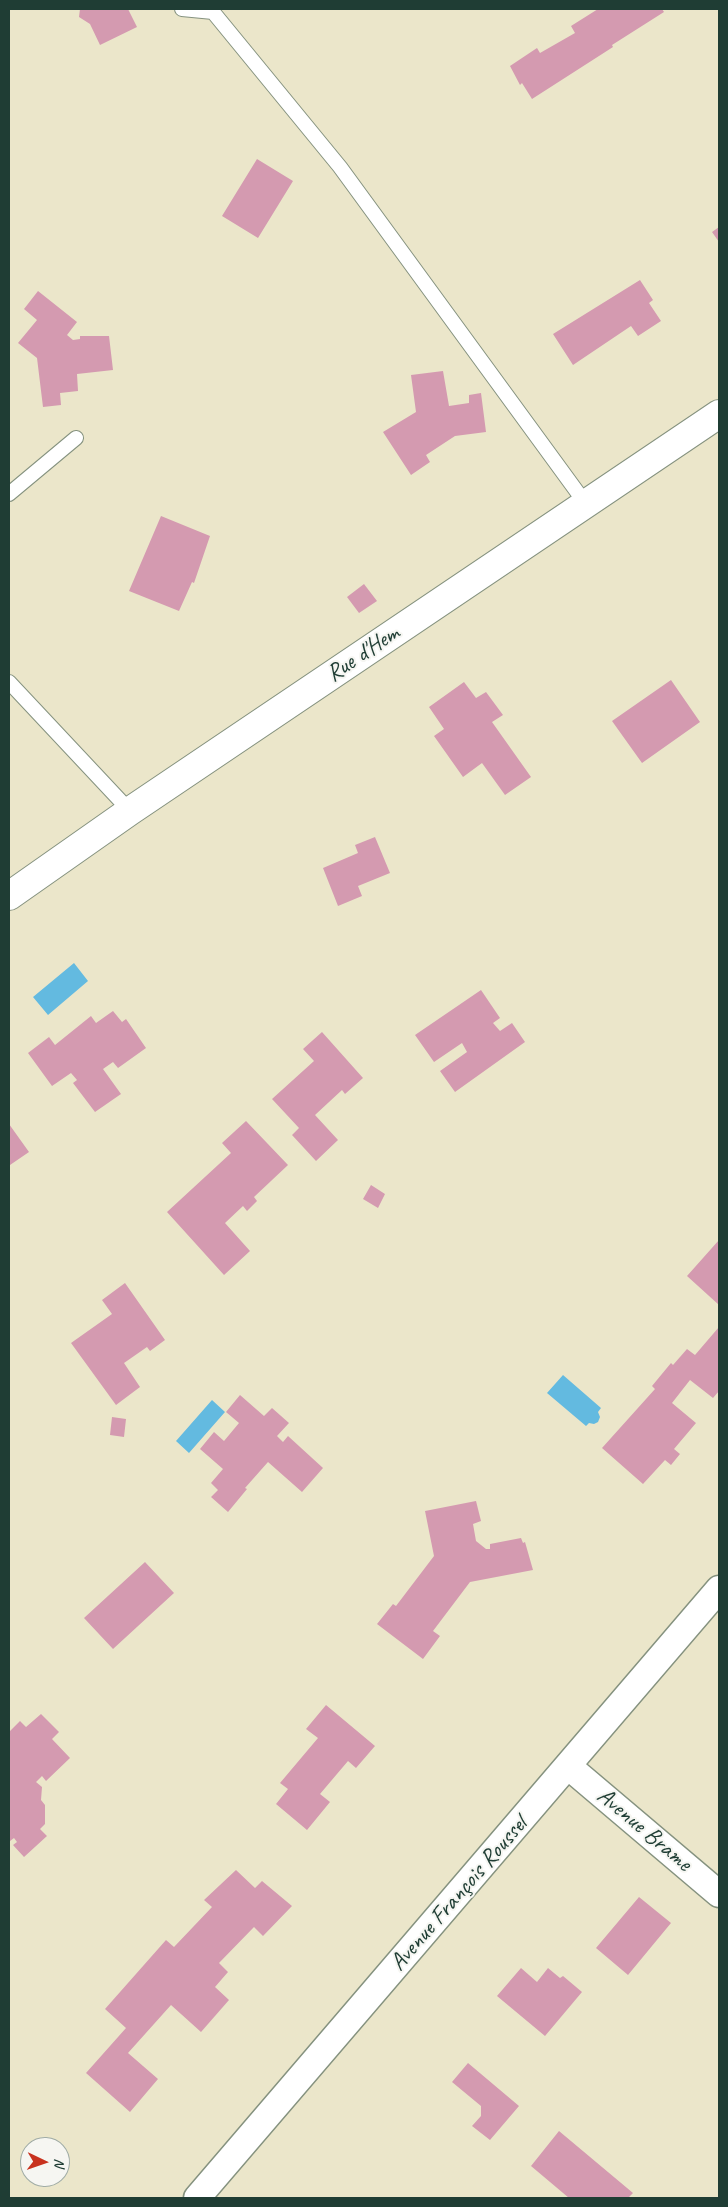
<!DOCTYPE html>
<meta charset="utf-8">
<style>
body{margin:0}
#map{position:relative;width:728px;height:2207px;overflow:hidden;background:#ebe6ca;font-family:Caveat,sans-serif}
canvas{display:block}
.frame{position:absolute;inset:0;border:10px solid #1f3d34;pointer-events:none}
.north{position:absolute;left:20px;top:2137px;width:50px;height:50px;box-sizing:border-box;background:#f6f6f2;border:1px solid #a0aca6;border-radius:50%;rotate:93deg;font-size:14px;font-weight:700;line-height:20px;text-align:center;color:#1f3d34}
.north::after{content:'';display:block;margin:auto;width:18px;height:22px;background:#c8321e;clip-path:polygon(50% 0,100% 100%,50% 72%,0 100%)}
</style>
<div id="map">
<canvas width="728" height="2207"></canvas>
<div class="frame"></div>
<div class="north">N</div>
</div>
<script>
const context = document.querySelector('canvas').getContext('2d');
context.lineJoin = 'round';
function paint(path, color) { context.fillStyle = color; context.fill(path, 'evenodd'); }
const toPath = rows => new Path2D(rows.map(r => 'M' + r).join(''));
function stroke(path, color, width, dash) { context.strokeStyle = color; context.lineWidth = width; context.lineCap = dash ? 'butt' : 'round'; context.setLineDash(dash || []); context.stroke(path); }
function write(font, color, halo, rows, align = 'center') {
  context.font = font + ' Caveat,sans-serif'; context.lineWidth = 4; context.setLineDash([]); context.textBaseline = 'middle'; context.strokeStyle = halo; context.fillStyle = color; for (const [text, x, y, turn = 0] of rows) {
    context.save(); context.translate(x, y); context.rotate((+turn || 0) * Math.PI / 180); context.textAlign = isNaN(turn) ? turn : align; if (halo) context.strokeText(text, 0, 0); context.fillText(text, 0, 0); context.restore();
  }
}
const water = toPath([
 [74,963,88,981,48,1015,33,997],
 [563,1375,601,1408,598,1412,600,1417,598,1422,594,1424,589,1423,586,1426,547,1393],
 [212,1400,225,1412,189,1453,176,1441]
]);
const building = toPath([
 [80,9,128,9,137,27,100,45,90,24,79,17],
 [598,9,662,9,664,12,612,45,613,47,532,99,522,83,520,85,510,66,537,48,540,53,575,33,571,26],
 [257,159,293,181,258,238,222,216],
 [719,227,719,242,712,232],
 [640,280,653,300,649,303,661,321,638,336,631,326,573,365,553,334],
 [38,291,77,322,67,335,73,340,80,339,80,336,109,336,113,370,77,374,78,391,60,393,61,405,43,407,37,358,18,343,37,320,24,309],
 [443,371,449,406,469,403,469,395,481,393,486,432,455,436,426,455,430,462,411,475,383,432,416,412,411,375],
 [161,516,210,536,194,583,192,582,179,611,129,591],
 [364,584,377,601,359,613,347,597],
 [671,680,700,722,642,763,612,721],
 [464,682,476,698,486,692,503,715,492,722,531,777,505,795,482,763,463,777,434,736,444,729,429,707],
 [375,837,390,873,358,886,362,896,338,906,323,868,358,853,355,845],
 [481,990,500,1018,493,1023,500,1031,512,1023,525,1042,455,1092,440,1071,467,1052,462,1043,434,1062,415,1035],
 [113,1011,122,1022,126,1019,146,1048,118,1068,113,1062,103,1069,121,1094,95,1112,73,1083,77,1080,71,1073,52,1086,28,1053,49,1037,55,1045,91,1016,96,1023],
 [322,1032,363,1078,345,1094,342,1090,315,1115,338,1140,316,1161,292,1135,299,1128,272,1099,314,1061,303,1049],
 [246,1121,288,1165,254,1197,257,1201,247,1211,243,1206,225,1223,250,1251,224,1275,167,1212,231,1153,222,1143],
 [9,1124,29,1152,10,1165,9,1164],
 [371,1185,385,1194,378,1208,363,1199],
 [719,1240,719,1305,687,1276],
 [125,1283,165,1340,150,1351,147,1347,124,1363,140,1387,116,1405,71,1343,112,1314,102,1300],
 [719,1327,719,1391,713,1398,690,1380,672,1403,696,1423,674,1449,680,1454,671,1465,665,1460,643,1484,602,1448,655,1389,652,1386,671,1363,673,1365,687,1349,695,1355],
 [240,1395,264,1416,272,1408,289,1423,277,1436,283,1442,288,1436,323,1468,302,1492,268,1462,245,1488,247,1489,228,1512,211,1497,218,1490,211,1483,223,1469,200,1449,214,1432,224,1441,239,1423,226,1412],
 [112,1417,126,1419,124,1437,110,1435],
 [476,1501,481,1521,473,1524,476,1541,486,1549,490,1549,490,1544,521,1538,523,1543,525,1542,533,1570,470,1582,433,1631,440,1636,423,1659,377,1624,393,1604,396,1606,434,1556,425,1511],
 [145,1562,174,1593,113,1649,84,1618],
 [326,1705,375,1746,356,1768,348,1761,320,1794,330,1802,307,1830,276,1804,288,1789,280,1783,318,1738,306,1729],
 [41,1714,59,1732,52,1739,70,1758,46,1781,42,1776,36,1782,42,1787,41,1800,45,1805,45,1824,40,1829,47,1836,24,1857,13,1845,17,1842,14,1838,10,1841,9,1840,9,1730,10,1731,20,1721,26,1727],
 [236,1870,255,1888,262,1881,292,1906,263,1936,254,1927,219,1963,228,1972,215,1987,229,2000,201,2032,171,2005,128,2053,158,2079,130,2112,86,2073,126,2028,105,2009,166,1940,174,1947,212,1907,204,1900],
 [639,1897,671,1923,628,1975,596,1948],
 [521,1968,537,1982,548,1968,560,1978,563,1976,582,1992,545,2036,497,1996],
 [468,2063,519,2106,490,2140,472,2126,481,2116,481,2106,452,2082],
 [559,2131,633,2193,628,2198,569,2198,531,2166]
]);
const lane = toPath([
 [182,9,213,12,340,167,586,504],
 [9,494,76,438],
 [9,682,130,811]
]);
const street = toPath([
 [568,1766,719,1894],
 [197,2198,719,1589]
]);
const primary = toPath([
 [9,896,130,811,719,414]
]);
const streetNames = [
 ["Rue d'Hem",363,654,-34],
 ["Avenue Brame",644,1830,40],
 ["Avenue François Roussel",459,1894,-49]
];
paint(water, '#63bae0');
paint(building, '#d49ab0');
stroke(lane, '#85927f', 16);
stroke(street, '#85927f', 29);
stroke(primary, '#85927f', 30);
stroke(lane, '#fff', 14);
stroke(street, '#fff', 26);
stroke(primary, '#fff', 28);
write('24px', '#1f3d34', '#f6f6f2', streetNames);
</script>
